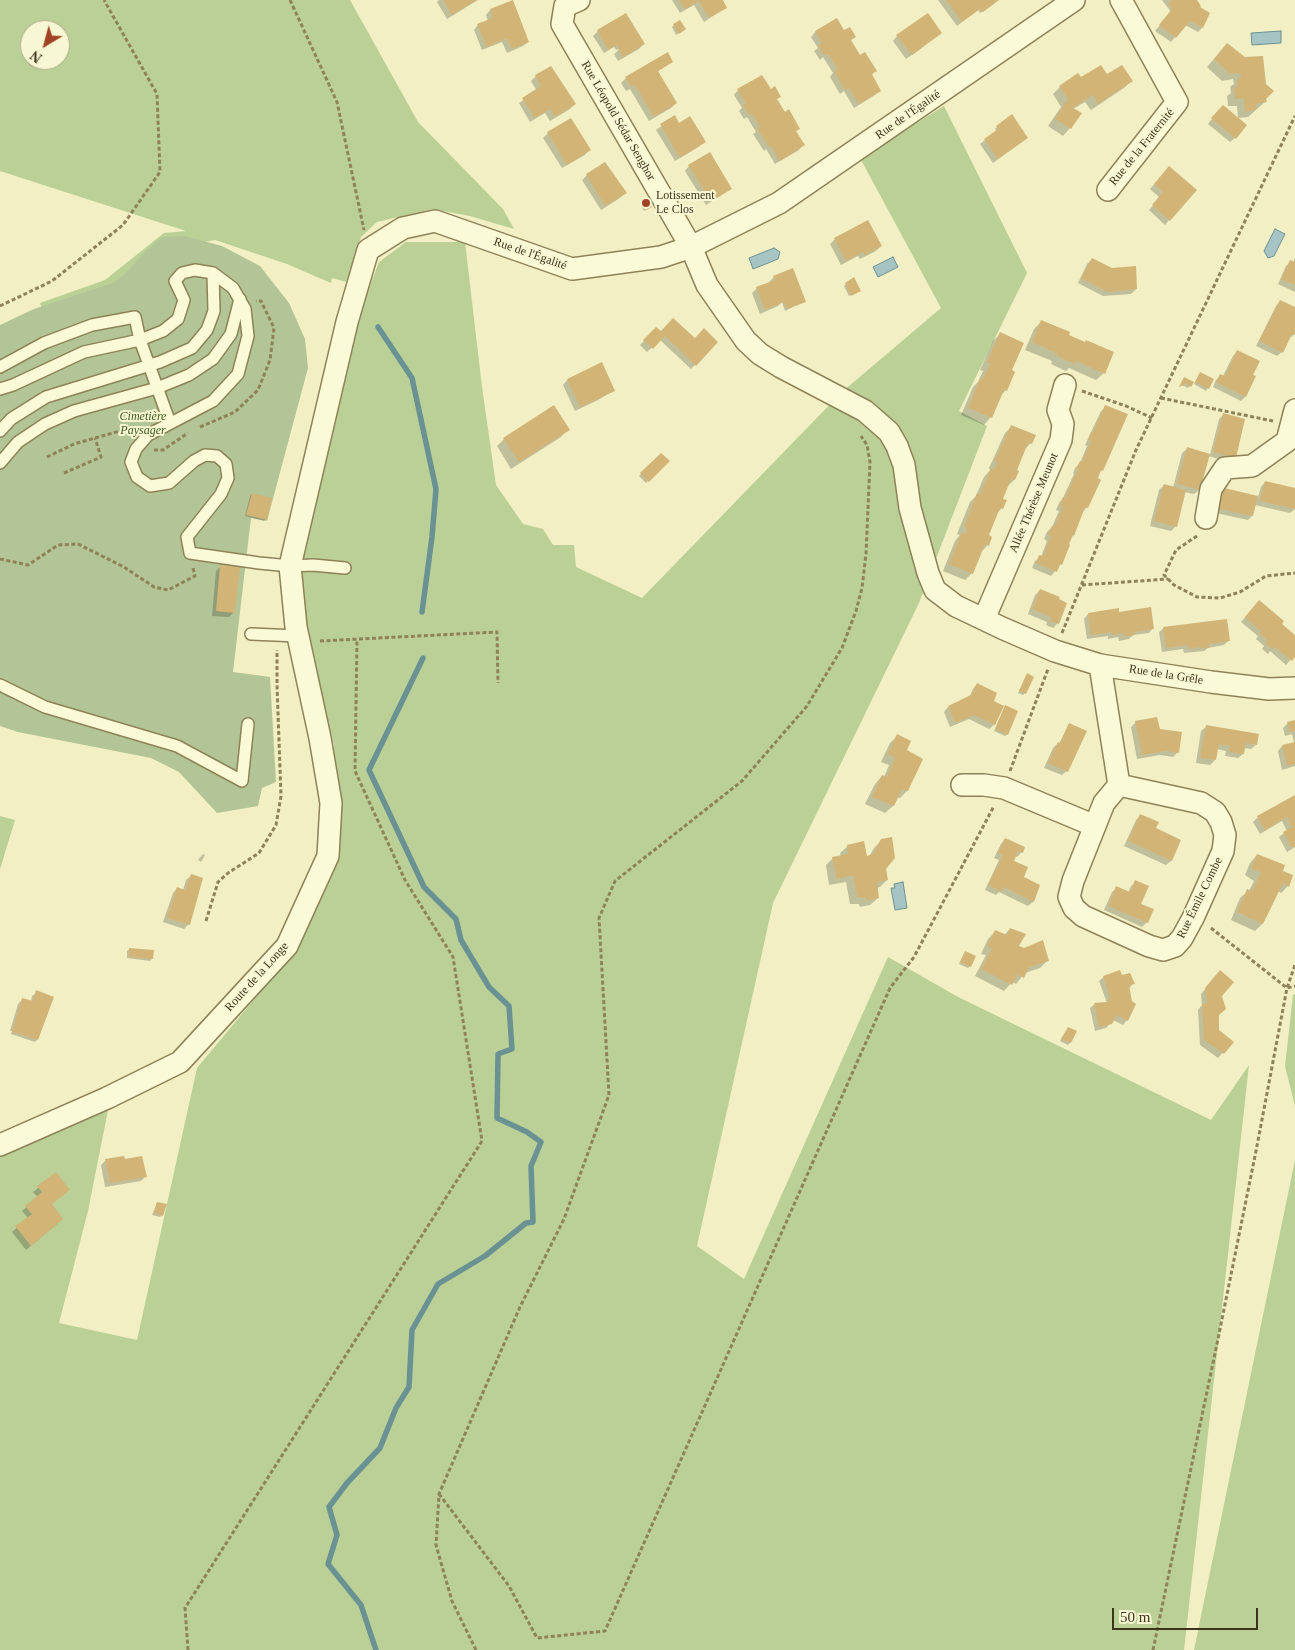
<!DOCTYPE html>
<meta charset="utf-8">
<style>
body{margin:0}
#map{position:relative;width:1295px;height:1650px;overflow:hidden;background:#f1efc3;font-family:"Times New Roman",serif}
canvas{display:block}
.north{position:absolute;left:20px;top:20px;width:50px;height:50px;box-sizing:border-box;background:#f8f7d3;border:1px solid #ada98a;border-radius:50%;rotate:217deg;font-size:14px;font-weight:700;line-height:20px;text-align:center;color:#3c341d}
.north::after{content:'';display:block;margin:auto;width:18px;height:22px;background:#a04324;clip-path:polygon(50% 0,100% 100%,50% 72%,0 100%)}
.scale{position:absolute;left:1112px;top:1608px;width:146px;height:22px;box-sizing:border-box;border:2px solid #3c341d;border-top:0;padding-left:6px;font-size:15px;line-height:18px;white-space:nowrap;color:#3c341d;-webkit-text-stroke:4px #f8f7d3;paint-order:stroke}
</style>
<div id="map">
<canvas width="1295" height="1650"></canvas>
<div class="north">N</div>
<div class="scale">50 m</div>
</div>
<script>
const context = document.querySelector('canvas').getContext('2d');
context.lineJoin = 'round';
function paint(path, color) { context.fillStyle = color; context.fill(path, 'evenodd'); }
const toPath = rows => new Path2D(rows.map(r => 'M' + r).join(''));
function stroke(path, color, width, dash) { context.strokeStyle = color; context.lineWidth = width; context.lineCap = dash ? 'butt' : 'round'; context.setLineDash(dash || []); context.stroke(path); }
function write(font, color, halo, rows, align = 'center') {
  context.font = font + ' "Times New Roman",serif'; context.lineWidth = 4; context.setLineDash([]); context.textBaseline = 'middle'; context.strokeStyle = halo; context.fillStyle = color; for (const [text, x, y, turn = 0] of rows) {
    context.save(); context.translate(x, y); context.rotate((+turn || 0) * Math.PI / 180); context.textAlign = isNaN(turn) ? turn : align; if (halo) context.strokeText(text, 0, 0); context.fillText(text, 0, 0); context.restore();
  }
}
const green = toPath([
 [0,0,350,0,418,122,503,209,514,229,470,216,432,209,377,222,361,237,346,282,332,278,331,283,287,264,215,240,176,247,127,293,45,318,40,303,105,280,164,233,186,231,0,171],
 [30,30,60,30,60,60,30,60],
 [944,106,1027,273,959,411,987,426,919,603,773,903,697,1246,744,1279,888,957,958,997,1211,1120,1249,1065,1184,1650,0,1650,0,1157,108,1110,88,1211,59,1323,137,1340,197,1068,296,949,333,856,334,745,317,679,298,575,353,329,379,262,406,242,465,242,482,387,496,485,523,524,543,529,553,545,574,545,576,567,642,598,842,392,941,308,860,158],
 [0,816,15,820,0,869],
 [1295,994,1295,1106,1285,1066,1293,995],
 [1295,1160,1295,1650,1194,1650]
]);
const cemetery = toPath([
 [185,236,222,246,260,266,289,303,305,339,308,368,267,521,251,518,233,672,270,677,276,782,262,788,258,806,217,813,179,772,151,758,18,732,0,726,0,325,34,309,113,283,124,275,145,252,162,237]
]);
const water = toPath([
 [1281,31,1281,43,1252,45,1251,33,1281,31],
 [1275,229,1285,234,1274,256,1268,258,1264,251,1275,229],
 [774,248,780,252,778,259,753,269,749,258,774,248],
 [893,257,898,267,878,277,873,267,893,257],
 [903,882,907,908,895,910,891,888,895,888,894,884,903,882]
]);
const shadow = toPath([
 [439,0,478,0,447,19,437,2],
 [672,0,721,0,726,7,704,22,694,5,680,13],
 [938,0,994,0,991,6,982,12,980,13,978,10,957,26],
 [1162,0,1195,0,1198,7,1209,14,1202,28,1198,32,1185,25,1171,42,1155,31,1171,12],
 [490,10,528,42,523,46,507,53,502,42,482,50,474,30,478,25,488,21,486,15],
 [836,19,844,32,854,37,850,41,860,57,875,71,871,75,880,90,875,95,854,108,844,91,840,94,830,77,833,73,823,57,820,60,814,51,818,48,811,37,815,32],
 [674,25,682,31,676,35,672,27],
 [598,31,643,44,639,49,618,61,614,54,621,48,616,50,614,47,604,53,593,36],
 [897,36,922,48,906,59,893,41],
 [1220,52,1265,99,1265,102,1248,117,1238,118,1237,106,1228,106,1227,96,1231,93,1230,87,1234,84,1233,79,1222,81,1207,67],
 [667,53,672,61,657,72,676,103,671,108,649,121,630,89,626,91,621,83,626,78],
 [551,67,575,104,570,109,550,121,545,113,530,122,519,103,537,91,531,81,536,76],
 [1107,76,1131,81,1124,88,1091,110,1085,102,1073,109,1080,113,1070,128,1063,136,1048,126,1061,107,1053,94,1060,87,1081,79],
 [738,90,776,100,803,145,799,150,775,164,766,149,764,151,753,134,756,132,747,117,744,119,739,111,742,108,734,95],
 [1218,111,1235,138,1230,142,1208,124],
 [674,117,679,125,700,146,675,161,656,130],
 [997,127,1027,138,993,163,980,144,997,131,995,129],
 [548,133,589,150,585,155,562,168,543,138],
 [605,164,625,193,620,198,601,210,582,180,587,175],
 [689,166,730,188,725,193,706,205,685,171],
 [1165,172,1169,220,1165,225,1149,210,1160,198,1150,189],
 [646,199,648,208,644,211,640,203],
 [835,239,881,246,876,251,860,259,858,256,841,265,830,244],
 [1295,258,1295,292,1278,284,1286,266,1291,262,1293,263],
 [1092,259,1136,289,1131,294,1103,296,1078,283,1087,264],
 [774,277,805,301,785,311,782,302,778,306,760,314,752,293,757,288,770,283,769,282],
 [846,284,859,290,849,296,844,286],
 [1280,301,1295,309,1295,332,1292,337,1290,336,1282,352,1277,356,1256,346,1276,306],
 [1042,321,1067,336,1104,373,1096,380,1069,368,1066,371,1051,364,1052,361,1025,350,1034,329],
 [656,328,661,332,695,340,716,342,691,369,660,340,647,352,640,345],
 [1000,334,1010,371,1013,372,1005,391,999,397,991,417,984,425,961,415,973,387,978,382,983,371,980,370,993,341],
 [1237,352,1251,375,1248,389,1245,397,1241,401,1213,387,1216,380,1221,375,1223,376,1233,356],
 [601,364,613,391,598,400,575,411,563,385,567,380],
 [1199,375,1212,379,1206,391,1194,384],
 [1184,378,1190,386,1188,388,1182,385,1180,387,1179,387],
 [1106,407,1102,470,1099,473,1087,507,1082,513,1073,535,1070,539,1061,564,1051,576,1032,568,1035,561,1041,557,1047,541,1044,539,1047,532,1052,527,1059,511,1056,510,1059,503,1063,498,1074,474,1073,474,1075,468,1080,463,1087,446,1085,445,1101,411],
 [1223,415,1244,420,1230,462,1208,456,1199,490,1194,494,1184,492,1176,526,1171,531,1150,526,1159,490,1164,485,1173,488,1182,453,1187,449,1210,455,1219,419],
 [1012,426,1031,443,1024,450,1015,471,1014,480,1007,487,1002,500,1002,508,996,514,988,536,991,537,987,546,980,553,972,573,965,580,943,571,955,541,960,535,957,534,970,502,976,496,984,477,990,470,989,468,1005,433],
 [568,429,561,437,511,469,497,446,504,439],
 [661,454,669,461,646,483,639,476],
 [1265,482,1295,489,1295,509,1290,513,1255,505,1252,516,1248,520,1211,512,1221,488,1258,497,1261,487],
 [252,494,266,519,264,521,245,516,250,496],
 [221,566,234,612,229,617,212,616,216,571],
 [1040,590,1058,623,1053,628,1046,625,1047,622,1028,614,1035,595],
 [1255,606,1295,637,1295,655,1286,665,1270,651,1268,654,1262,649,1264,646,1256,639,1258,636,1241,622],
 [1118,613,1153,628,1149,633,1133,635,1129,639,1119,641,1118,637,1108,639,1108,636,1087,639,1084,619,1088,614],
 [1164,628,1229,640,1224,645,1208,648,1204,651,1184,653,1183,649,1162,652,1159,632],
 [1027,675,1025,693,1023,695,1018,693],
 [977,684,992,702,1002,706,994,725,989,729,969,719,950,727,944,712,948,707,969,698,973,689],
 [1004,709,1007,734,1005,736,994,731],
 [1295,721,1295,766,1282,770,1278,751,1282,746,1294,743,1292,734,1285,736,1283,728,1288,723],
 [1136,722,1178,752,1173,757,1160,755,1137,759,1131,727],
 [1069,724,1067,771,1062,775,1044,768,1053,748,1058,743,1059,744],
 [1206,727,1256,745,1251,749,1244,748,1243,754,1238,758,1225,756,1226,751,1217,749,1215,760,1210,765,1196,763,1201,731],
 [897,736,905,751,907,791,900,798,897,797,893,806,885,813,865,804,875,784,882,776,884,777,889,765,881,762,890,743],
 [1295,796,1295,847,1287,852,1279,837,1287,831,1282,821,1260,834,1253,822,1258,817],
 [1141,815,1155,829,1180,841,1171,861,1166,865,1124,846,1136,820],
 [1005,839,1022,852,1017,857,1015,856,1013,862,1023,877,1039,886,1033,902,1028,906,999,892,996,895,985,890,999,860,994,858,1001,844],
 [882,840,887,880,880,887,876,888,878,898,870,905,860,907,859,904,850,904,846,882,829,885,826,865,833,858,841,856,840,853,848,846,866,858,869,857,874,848],
 [203,854,205,855,201,862,198,860],
 [1257,855,1281,871,1288,886,1281,893,1278,891,1262,924,1255,931,1231,920,1240,898,1248,891,1249,891,1254,881,1245,875,1250,863],
 [191,876,189,924,184,929,163,922,173,893,177,888,183,890,186,880],
 [1136,882,1140,904,1147,922,1142,927,1104,910,1112,892,1117,888,1128,893,1131,886],
 [1010,929,1018,946,1048,960,1040,968,1025,973,1016,984,1012,982,1004,991,975,976,986,955,981,954,988,939,995,932,1004,935],
 [129,949,152,959,150,961,127,958,127,951],
 [964,954,970,966,968,968,959,964],
 [1121,976,1134,983,1129,988,1127,1020,1123,1025,1113,1020,1106,1028,1095,1031,1090,1008,1095,1004,1107,1003,1099,981,1104,977],
 [1215,977,1220,995,1218,1015,1218,1031,1232,1042,1218,1058,1200,1045,1198,1010,1202,1005,1201,994],
 [37,992,37,1040,35,1042,11,1034,12,1031,10,1031,18,1004,23,999,31,1001,32,996],
 [1068,1028,1070,1043,1068,1045,1060,1041],
 [106,1160,124,1160,146,1176,141,1181,105,1187,101,1165],
 [55,1174,51,1205,57,1224,26,1250,12,1232,28,1218,22,1211,38,1197,33,1192],
 [157,1203,162,1215,160,1217,152,1215]
]);
const stream = toPath([
 [378,327,412,378,436,489,432,537,422,612],
 [376,1650,361,1605,328,1564,337,1535,329,1507,347,1483,380,1448,396,1408,409,1387,412,1330,438,1284,485,1256,526,1223,533,1222,531,1166,541,1142,527,1132,497,1118,498,1054,512,1049,509,1006,489,987,461,940,456,919,424,887,369,770,423,658]
]);
const building = toPath([
 [443,0,477,0,452,15],
 [513,0,529,42,512,49,507,38,487,47,477,24,493,18,490,9],
 [679,0,723,0,727,8,709,18,699,1,685,9],
 [946,0,999,0,983,12,980,9,962,22],
 [1170,0,1197,0,1201,6,1200,7,1210,13,1203,28,1190,21,1176,38,1159,25,1172,9,1168,3,1171,2],
 [626,13,645,44,623,57,616,45,608,50,597,30],
 [928,13,942,33,912,55,896,35],
 [837,18,844,30,850,27,856,37,851,40,860,55,865,52,877,71,872,74,881,91,859,104,849,88,845,90,834,71,838,69,828,54,825,56,818,46,822,43,815,31],
 [680,20,686,29,679,34,673,24],
 [1227,43,1245,57,1263,56,1266,84,1274,91,1266,99,1267,102,1256,104,1256,110,1245,112,1244,99,1235,99,1234,88,1237,87,1237,79,1241,78,1240,73,1230,74,1214,59],
 [668,52,673,62,658,71,677,103,654,117,635,85,631,87,625,77],
 [1101,65,1107,74,1122,65,1133,81,1098,104,1093,95,1073,108,1082,113,1071,129,1055,119,1068,99,1059,86,1078,73,1081,77],
 [551,66,576,104,555,117,550,109,535,118,522,98,541,86,535,75],
 [762,75,771,89,775,86,781,97,777,99,785,112,789,109,800,129,796,131,805,145,780,161,771,146,769,147,763,138,757,128,760,127,752,114,749,115,743,105,746,104,737,89],
 [1223,105,1247,125,1236,139,1211,118],
 [1012,114,1028,138,998,159,984,139,998,129,996,126],
 [675,115,679,123,690,116,706,142,680,158,660,124],
 [571,118,591,150,567,165,547,132],
 [710,152,732,189,711,201,688,165],
 [605,162,627,193,605,206,586,174],
 [1169,166,1197,190,1170,221,1152,205,1163,192,1154,184],
 [646,197,652,207,647,210,641,200],
 [868,220,882,246,865,255,863,252,846,261,834,238],
 [1092,258,1112,268,1136,266,1137,289,1108,292,1081,278],
 [1290,260,1295,262,1295,285,1281,279],
 [793,268,806,302,787,309,784,302,765,310,756,287,775,280,773,276],
 [854,277,861,291,851,296,845,283],
 [1280,300,1295,307,1295,335,1292,334,1283,353,1259,341],
 [673,318,695,338,704,328,718,342,696,366,665,336,653,349,643,340,656,327,661,331],
 [1041,320,1070,332,1069,335,1085,342,1086,340,1114,352,1105,374,1076,361,1075,364,1057,356,1058,354,1032,342],
 [1000,332,1024,343,1012,370,1015,372,1007,391,1004,390,992,418,968,408,980,378,983,379,990,364,987,362],
 [1237,350,1260,361,1253,375,1256,376,1246,397,1216,382,1220,374,1225,376],
 [602,362,615,391,580,407,567,379],
 [1200,372,1214,379,1209,389,1195,382],
 [1184,377,1194,382,1191,387,1185,383,1183,386,1180,385],
 [554,405,570,430,519,462,503,438],
 [1105,405,1128,414,1103,471,1101,470,1098,478,1101,480,1088,508,1085,507,1074,536,1073,535,1069,544,1070,545,1062,565,1060,564,1057,572,1036,563,1039,555,1043,556,1051,536,1048,534,1052,526,1054,527,1063,507,1060,505,1063,497,1065,498,1078,469,1076,469,1080,461,1082,462,1091,441,1088,440,1091,432,1093,432],
 [1223,413,1245,419,1236,458,1213,452],
 [1011,425,1036,435,1032,444,1028,443,1017,470,1019,471,1015,480,1011,479,1003,499,1007,500,1003,509,1000,508,989,535,992,537,989,546,985,544,973,574,949,564,962,532,965,534,967,528,964,527,977,493,980,495,991,468,994,470,997,463,995,460],
 [1187,447,1210,454,1200,490,1177,484],
 [661,453,670,461,649,482,640,473],
 [1265,481,1295,488,1295,509,1260,501],
 [1164,484,1186,490,1177,527,1154,521],
 [1220,487,1258,496,1253,516,1215,508],
 [252,493,272,498,267,520,246,515],
 [220,565,240,567,235,613,216,611],
 [1040,589,1060,597,1059,599,1067,603,1059,624,1050,621,1051,617,1032,609],
 [1259,600,1284,621,1282,624,1295,635,1295,657,1292,661,1275,647,1273,650,1265,643,1268,641,1259,633,1261,631,1245,617],
 [1151,607,1154,629,1134,632,1135,635,1123,637,1123,633,1112,635,1112,632,1091,635,1088,613,1119,608,1119,612],
 [1227,619,1230,641,1209,644,1210,647,1199,649,1199,647,1188,649,1188,645,1166,648,1163,627],
 [1027,673,1034,677,1026,694,1019,691],
 [977,683,997,693,994,701,1004,706,995,725,974,715,955,723,948,706,971,695],
 [1005,705,1018,711,1008,735,995,729],
 [1157,717,1160,729,1182,732,1179,753,1166,751,1142,755,1135,721],
 [1295,720,1295,731,1290,732,1287,722],
 [1069,723,1087,731,1068,772,1048,763,1058,742,1060,743],
 [1206,725,1259,734,1257,745,1246,743,1244,754,1229,752,1230,746,1219,744,1216,760,1200,758],
 [897,734,911,741,907,750,923,759,908,791,902,789,894,806,872,797,882,775,887,777,895,758,888,754],
 [1295,742,1295,764,1287,766,1282,745],
 [1295,795,1295,846,1292,848,1283,832,1292,827,1287,817,1265,830,1257,816],
 [1140,814,1159,822,1156,828,1181,840,1172,861,1128,841],
 [892,837,895,858,886,869,888,880,877,882,879,898,867,901,866,898,857,897,853,875,837,879,832,857,848,854,847,845,864,841,867,856,873,854,881,839],
 [1005,838,1025,847,1023,853,1018,851,1014,861,1028,867,1024,877,1040,885,1034,902,1003,887,1001,892,988,885,1003,855,998,853],
 [1257,854,1285,865,1283,871,1293,875,1289,887,1283,883,1263,924,1237,912,1247,889,1252,891,1261,873,1251,868],
 [191,874,203,878,190,925,167,918,177,887,185,890],
 [1135,880,1149,886,1141,904,1154,909,1148,923,1108,906,1116,886,1130,892],
 [1010,928,1026,934,1019,946,1024,948,1043,940,1049,961,1029,967,1024,978,1018,974,1012,985,981,969,992,948,987,946,995,930,1007,935],
 [129,948,154,950,153,959,129,957],
 [965,951,976,956,971,967,960,962],
 [1120,970,1122,975,1130,973,1135,984,1129,985,1132,1001,1136,1004,1128,1021,1117,1015,1112,1024,1099,1027,1094,1003,1107,1002,1110,997,1103,976],
 [1220,970,1234,982,1222,996,1226,1009,1219,1015,1219,1030,1234,1042,1224,1054,1204,1040,1202,1004,1207,1003,1205,988],
 [36,990,54,997,38,1040,12,1032,22,998,33,1001],
 [1068,1027,1077,1031,1071,1043,1061,1039],
 [124,1156,125,1159,142,1156,147,1177,110,1183,105,1159],
 [56,1172,70,1190,52,1204,63,1219,31,1246,15,1226,32,1214,25,1206,42,1192,37,1186],
 [157,1202,167,1204,163,1216,154,1213]
]);
const path = toPath([
 [290,0,337,102,364,230],
 [0,306,52,281,123,225,160,172,157,94,104,0],
 [1082,391,1126,406,1152,418],
 [1161,398,1273,421],
 [200,427,235,412,258,390,270,360,274,328,261,301,256,301],
 [154,450,163,450,188,433],
 [47,457,74,444,134,427],
 [64,473,101,457,95,438],
 [1197,536,1176,550,1164,575,1174,585,1197,597,1220,598,1240,592,1266,576,1295,573],
 [0,559,28,565,58,545,78,544,124,567,154,587,168,590,195,576,193,568],
 [1082,585,1168,579],
 [1062,633,1136,450,1295,116],
 [320,641,497,632,498,683],
 [1010,771,1048,669],
 [206,921,218,882,228,873,259,853,276,825,281,796,277,685,277,650],
 [1211,928,1287,988,1295,986],
 [439,1494,509,1586,537,1638,605,1631,890,988,914,957,994,806],
 [188,1650,185,1608,482,1141,453,957,405,880,355,771,357,640],
 [476,1650,452,1601,436,1545,439,1494,520,1307,564,1219,609,1095,599,918,615,881,742,781,807,706,842,648,856,611,862,588,866,554,870,462,867,445,861,436],
 [1153,1650,1218,1339,1256,1151,1287,988,1295,965]
]);
const lane = toPath([
 [0,367,44,343,92,325,135,317,140,340,170,423],
 [0,389,13,385,84,352,140,340,163,331,178,319,184,300,175,281,182,273,195,270,213,273,233,288,245,309,248,336,238,374,213,401,148,435,136,449,131,462,137,477,150,486,169,483,194,461,205,455,217,456,226,464,228,478,221,494,187,537,190,553,259,563,290,566,313,565,345,568],
 [0,431,11,419,46,397,160,362,192,348,207,330,214,311,213,273],
 [0,463,18,442,45,424,74,411,157,388,189,375,213,359,231,334,240,299],
 [251,634,298,636],
 [0,685,45,707,177,746,242,781,248,724]
]);
const street = toPath([
 [579,0,565,6,562,24,691,247,707,285,746,341,760,354,781,367,865,411,889,432,897,446,904,465,910,508,928,573,935,590,956,606,1002,628,1055,651,1100,665,1211,682,1269,689,1295,688],
 [1108,190,1177,102,1121,0],
 [1206,518,1211,489,1225,468,1252,466,1287,441,1295,410],
 [984,619,1061,440,1063,424,1058,410,1065,385],
 [1100,665,1119,785,1104,803,1073,881,1069,897,1074,908,1083,916,1149,946,1163,950,1175,946,1182,938,1193,918,1223,851,1225,835,1221,822,1215,812,1201,803,1119,785],
 [962,785,984,785,1004,788,1095,826],
 [0,1145,107,1098,180,1062,287,946,328,856,331,803,320,738,296,627,290,566,347,322,368,250,403,228,435,221,572,269,661,257,691,247,779,203,1074,0]
]);
const markers = [
 [646,203,5,"#a04324"]
];
const streetNames = [
 ["Rue de l'Égalité",908,115,-35],
 ["Rue Léopold Sédar Senghor",618,121,60],
 ["Rue de la Fraternité",1142,147,-51],
 ["Rue de l'Égalité",530,254,19],
 ["Allée Thérèse Meunot",1034,503,-67],
 ["Rue de la Grêle",1166,675,9],
 ["Rue Émile Combe",1200,898,-64],
 ["Route de la Longe",257,977,-48]
];
const poiNames = [
 ["Lotissement",656,196],
 ["Le Clos",656,210]
];
const parkNames = [
 ["Cimetière",143,417],
 ["Paysager",143,431]
];
paint(green, '#bad096');
paint(cemetery, '#b3c596');
paint(water, '#a6c4c3');
stroke(water, '#6b9293', 1);
paint(shadow, '#0003');
stroke(stream, '#6b9293', 5.5);
paint(building, '#d2b477');
stroke(lane, '#8d8258', 14);
stroke(street, '#8d8258', 24);
stroke(path, '#8d8258', 3, [4, 2.5]);
stroke(lane, '#fbfad7', 11);
stroke(street, '#fbfad7', 21);
for (const [x, y, r, color] of markers) { const dot = new Path2D(); dot.arc(x, y, r, 0, 2 * Math.PI); context.fillStyle = color; context.fill(dot); stroke(dot, '#f8f7d3', 2); }
write('12px', '#3c341d', '#f8f7d3', streetNames);
write('12px', '#3c341d', '#f8f7d3', poiNames, 'left');
write('italic 12px', '#3e5a23', '#f8f7d3', parkNames);
</script>
